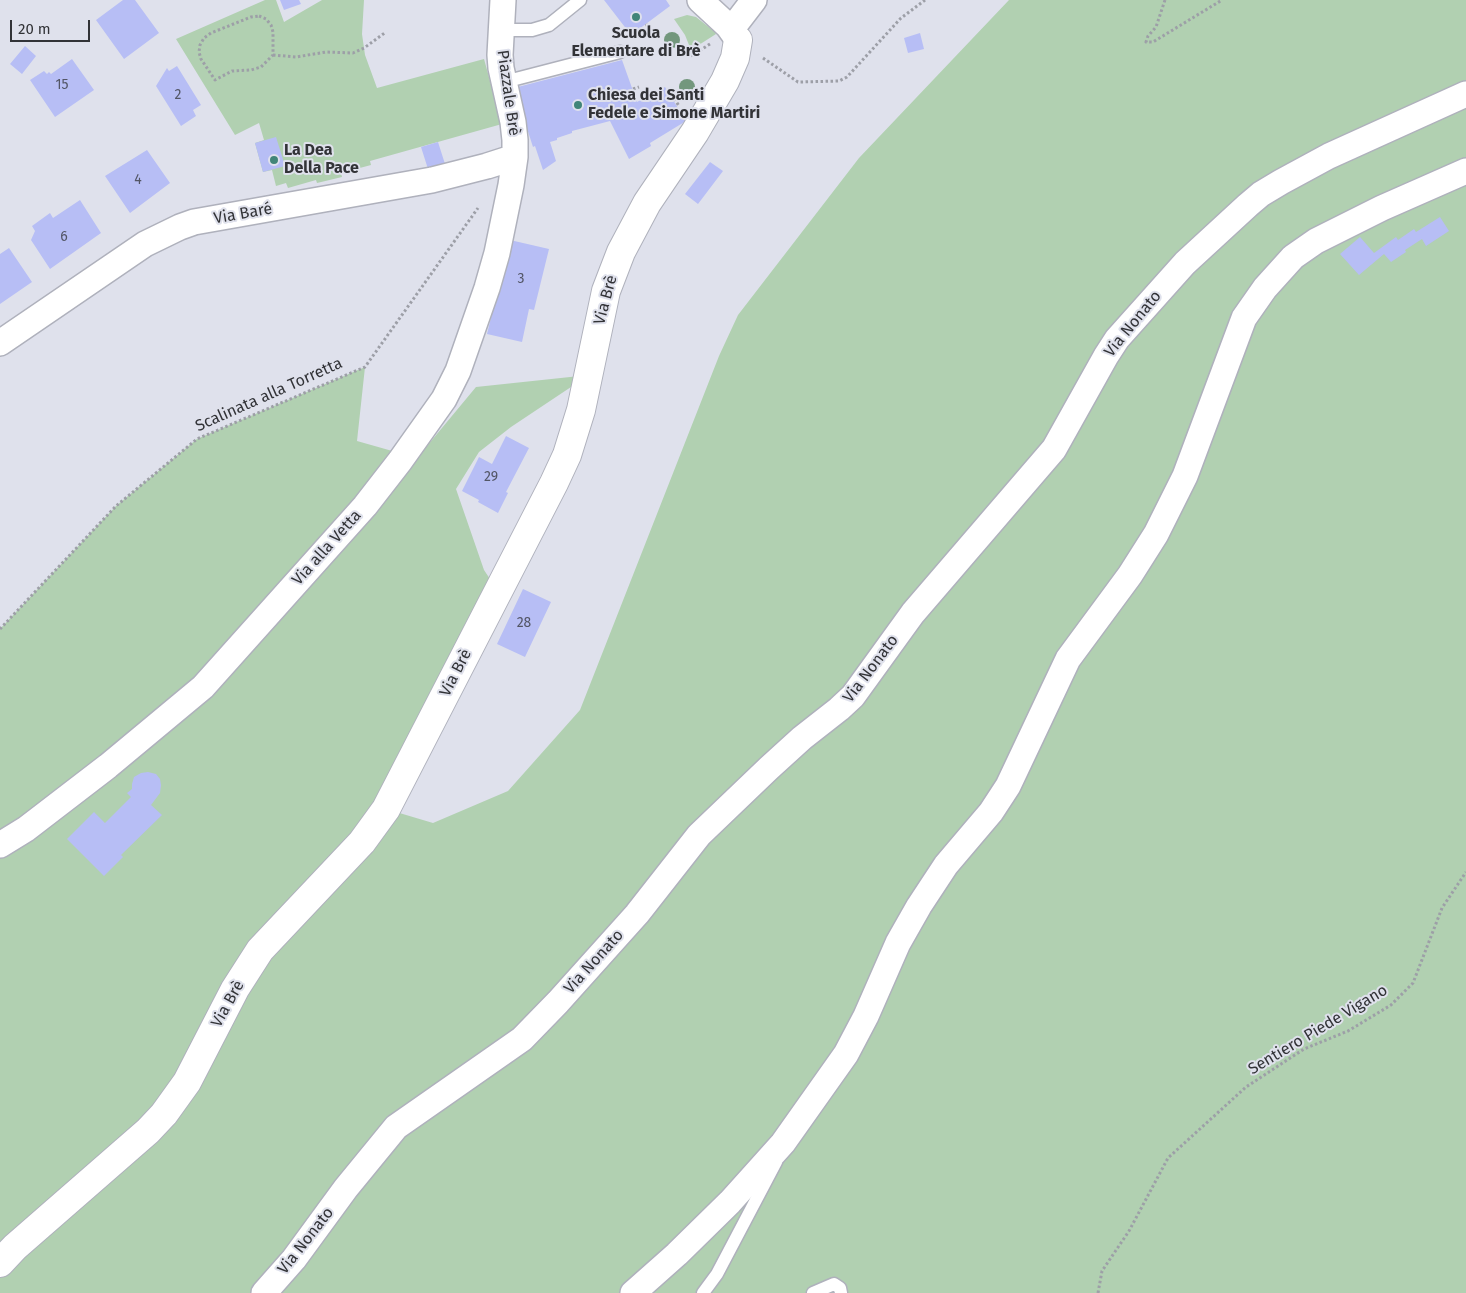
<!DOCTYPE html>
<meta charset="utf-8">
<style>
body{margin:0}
#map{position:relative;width:1466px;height:1293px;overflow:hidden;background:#dfe1ec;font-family:"Fira Sans",sans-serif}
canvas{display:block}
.scale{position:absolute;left:10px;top:20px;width:80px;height:22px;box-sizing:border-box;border:2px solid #323337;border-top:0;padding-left:6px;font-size:15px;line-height:18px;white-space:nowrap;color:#323337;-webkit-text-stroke:4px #dfe1ec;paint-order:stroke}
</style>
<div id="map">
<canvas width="1466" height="1293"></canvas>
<div class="scale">20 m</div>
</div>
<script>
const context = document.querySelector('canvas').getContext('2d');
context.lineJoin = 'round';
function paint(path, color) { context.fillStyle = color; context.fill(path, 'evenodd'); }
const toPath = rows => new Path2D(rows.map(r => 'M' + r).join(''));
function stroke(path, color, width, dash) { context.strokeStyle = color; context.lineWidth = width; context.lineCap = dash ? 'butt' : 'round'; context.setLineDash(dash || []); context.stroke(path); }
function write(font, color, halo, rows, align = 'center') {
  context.font = font + ' "Fira Sans",sans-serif'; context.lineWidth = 4; context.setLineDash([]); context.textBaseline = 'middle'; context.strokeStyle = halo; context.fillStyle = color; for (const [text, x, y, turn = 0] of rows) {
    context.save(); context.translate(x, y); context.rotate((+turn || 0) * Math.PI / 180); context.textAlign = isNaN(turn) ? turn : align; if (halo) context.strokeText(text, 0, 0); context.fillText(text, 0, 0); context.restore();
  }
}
const green = toPath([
 [265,0,276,0,284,22,322,0,364,0,362,34,365,55,377,88,484,59,502,124,370,161,371,165,341,173,342,177,317,183,316,180,288,188,286,183,276,186,272,170,263,172,255,143,264,140,259,123,235,135,176,39],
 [1009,0,1466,0,1466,1293,0,1293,0,629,116,506,197,439,365,367,357,441,417,458,476,387,589,375,511,427,479,452,456,489,484,570,498,591,386,809,433,823,508,791,580,710,719,356,738,315,859,158],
 [687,15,696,17,715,32,716,34,691,50,685,35,674,19]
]);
const building = toPath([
 [123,0,135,0,159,33,124,59,96,20],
 [280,0,299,0,301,4,284,10],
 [604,0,666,0,670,6,631,35],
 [920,33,924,49,908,53,904,38],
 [25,46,36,56,22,74,10,64],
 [72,59,94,90,55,117,30,80,44,71,47,74,49,72,51,74],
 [622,60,637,102,665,87,686,121,650,143,651,146,629,159,610,121,572,131,572,133,557,138,557,140,550,142,556,161,543,170,535,146,533,147,514,88],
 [177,66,201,105,193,110,196,116,181,126,156,86,167,68,169,71],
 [276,137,285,166,263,172,255,143],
 [438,142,445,164,428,169,421,147],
 [147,150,170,183,130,213,105,176],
 [710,162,723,171,698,204,685,194],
 [80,200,101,233,50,269,31,240,35,231,32,226,50,213,53,218],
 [1440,217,1449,231,1426,246,1422,239,1405,250,1406,252,1391,262,1384,254,1359,275,1340,254,1360,237,1374,253,1396,237,1398,240,1414,229,1416,232],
 [510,240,549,249,534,310,529,309,522,342,487,334],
 [9,248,32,282,0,304,0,254],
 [506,436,529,448,506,492,508,493,498,513,478,502,479,500,462,491,479,457,492,464],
 [523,589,551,602,525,657,497,644],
 [148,772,156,774,160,779,161,785,160,793,151,805,162,815,121,855,123,857,104,876,67,839,94,812,105,823,131,797,127,793,132,789,132,784,134,777,141,773]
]);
const path = toPath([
 [1165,0,1156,27,1148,36,1146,42,1153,42,1222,0],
 [259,16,266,19,271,25,273,32,273,55,261,67,251,70,232,71,215,80,201,59,199,52,200,45,204,38,211,33,251,17,259,16],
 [646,24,652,33],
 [273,55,296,57,326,52,353,53,364,48,386,32],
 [691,56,710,44],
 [763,58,798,82,839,81,847,77,901,18,925,0],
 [633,89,639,87],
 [669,90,679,106],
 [0,629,116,506,197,439,365,367,478,208],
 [1098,1293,1102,1271,1129,1231,1168,1158,1246,1087,1304,1049,1348,1031,1391,1005,1413,983,1442,908,1466,872]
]);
const service = toPath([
 [502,30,532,30,549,25,580,0],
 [504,82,620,52],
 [703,1293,717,1274,776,1162],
 [813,1293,834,1284,840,1288,841,1293]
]);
const minor = toPath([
 [700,0,728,26,738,40],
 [731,30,754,0],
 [0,343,145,244,180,227,194,222,432,180,487,166,515,157],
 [0,845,26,829,108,766,203,687,365,506,400,461,444,399,458,371,487,288,497,253,511,185,515,157,515,140,513,122,501,68,500,55,503,0],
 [264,1293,294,1259,346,1188,396,1127,522,1039,558,1002,637,914,699,835,769,768,802,738,839,709,853,696,913,613,1054,449,1106,356,1117,339,1185,263,1248,205,1261,194,1281,182,1329,156,1466,94],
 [633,1293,677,1254,730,1202,783,1143,846,1054,866,1016,898,943,919,906,946,865,991,812,1008,786,1068,659,1130,575,1156,534,1185,476,1244,318,1265,288,1293,257,1316,241,1382,208,1466,171]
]);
const tertiary = toPath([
 [0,1263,15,1247,148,1131,164,1114,187,1082,235,989,260,950,362,842,386,809,554,483,567,455,581,410,606,291,621,252,647,203,695,132,725,81,735,58,738,40]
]);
const trees = [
 [672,40],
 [687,87]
];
const markers = [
 [636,17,5,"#418578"],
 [578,105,5,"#418578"],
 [274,160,5,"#418578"]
];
const numberNames = [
 ["15",62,85],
 ["2",178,95],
 ["4",138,180],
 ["6",64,237],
 ["3",521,279],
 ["29",491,477],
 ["28",524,623]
];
const poiNames = [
 ["Scuola",636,34,"center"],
 ["Elementare di Brè",636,52,"center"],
 ["Chiesa dei Santi",588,96],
 ["Fedele e Simone Martiri",588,114],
 ["La Dea",284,151],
 ["Della Pace",284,169]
];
const streetNames = [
 ["Piazzale Brè",508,93,82],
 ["Via Baré",243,214,-10],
 ["Via Brè",606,300,-75],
 ["Via Nonato",1133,324,-51],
 ["Scalinata alla Torretta",269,395,-24],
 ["Via alla Vetta",327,548,-48],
 ["Via Nonato",871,669,-53],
 ["Via Brè",456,673,-63],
 ["Via Nonato",594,962,-48],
 ["Via Brè",228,1004,-61],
 ["Sentiero Piede Vigano",1318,1030,-31],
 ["Via Nonato",306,1241,-52]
];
paint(green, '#b1d0b1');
paint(building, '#b7bef5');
stroke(service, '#afb1bc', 15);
stroke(minor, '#afb1bc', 28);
stroke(tertiary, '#afb1bc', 30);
stroke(path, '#9d9fa7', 3, [2.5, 2.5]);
stroke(service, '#fff', 12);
stroke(minor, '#fff', 25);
stroke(tertiary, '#fff', 28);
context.fillStyle = '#73977d';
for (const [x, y] of trees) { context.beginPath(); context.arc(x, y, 8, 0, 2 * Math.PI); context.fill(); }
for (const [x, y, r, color] of markers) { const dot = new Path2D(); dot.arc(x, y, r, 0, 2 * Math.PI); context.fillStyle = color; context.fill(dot); stroke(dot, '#dfe1ec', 2); }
write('14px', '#535666', null, numberNames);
write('bold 16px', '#323337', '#dfe1ec', poiNames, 'left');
write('16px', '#323337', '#dfe1ec', streetNames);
</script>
